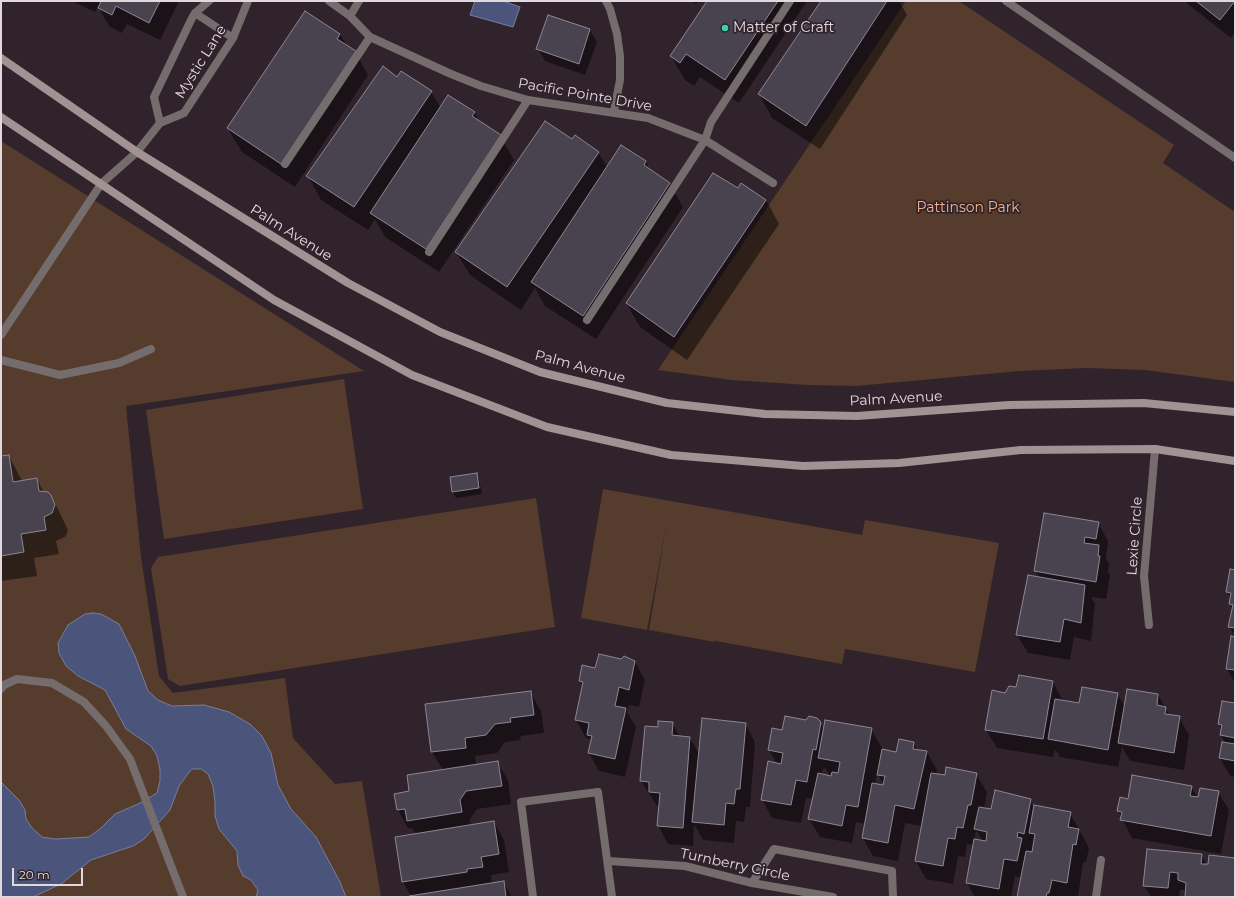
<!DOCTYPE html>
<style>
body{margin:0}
#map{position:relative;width:1236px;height:898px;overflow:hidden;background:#31232b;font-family:Montserrat,sans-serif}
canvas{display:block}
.frame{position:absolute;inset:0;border:2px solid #e2d9de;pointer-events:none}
.scale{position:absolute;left:12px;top:868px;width:71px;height:18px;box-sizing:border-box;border:2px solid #e2d9de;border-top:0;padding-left:5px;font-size:12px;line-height:14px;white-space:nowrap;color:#e2d9de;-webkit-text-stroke:3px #31232b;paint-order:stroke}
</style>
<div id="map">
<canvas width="1236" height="898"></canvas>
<div class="frame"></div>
<div class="scale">20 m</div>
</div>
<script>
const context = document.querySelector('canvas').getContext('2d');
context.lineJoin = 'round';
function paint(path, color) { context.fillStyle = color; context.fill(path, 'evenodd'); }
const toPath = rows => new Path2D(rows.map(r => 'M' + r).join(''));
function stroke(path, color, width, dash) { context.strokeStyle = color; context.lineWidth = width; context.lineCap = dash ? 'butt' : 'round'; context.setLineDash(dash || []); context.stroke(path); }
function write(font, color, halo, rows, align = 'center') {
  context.font = font + ' Montserrat,sans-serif'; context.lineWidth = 3.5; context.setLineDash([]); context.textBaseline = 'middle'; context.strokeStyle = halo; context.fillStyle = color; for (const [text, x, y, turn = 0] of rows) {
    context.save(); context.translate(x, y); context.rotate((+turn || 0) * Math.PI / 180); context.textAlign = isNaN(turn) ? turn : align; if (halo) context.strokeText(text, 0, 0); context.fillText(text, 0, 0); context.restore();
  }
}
const green = toPath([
 [906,1,959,1,1174,145,1163,163,1235,212,1235,382,1145,370,1087,368,1020,371,856,386,808,385,732,380,658,370],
 [1,141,364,371,126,406,141,557,159,676,173,693,285,678,293,738,335,784,362,781,381,897,1,897],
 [344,379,363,509,164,539,146,410],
 [603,489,862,535,865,520,999,543,975,672,845,649,842,664,716,641,716,638,715,642,649,630,666,527,647,630,581,618],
 [536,498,555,627,180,686,168,679,151,568,158,557]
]);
const water = toPath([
 [475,1,503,1,520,7,513,27,470,15,475,1],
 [93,613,101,614,119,624,135,656,148,691,158,700,172,706,204,705,229,712,250,724,262,736,271,753,278,785,291,809,316,837,340,882,346,897,256,897,258,890,251,880,243,876,238,865,237,851,219,829,215,816,215,802,213,786,208,774,201,769,192,769,187,775,179,786,170,810,144,839,133,846,91,860,61,884,33,897,1,897,1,782,19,800,25,810,26,819,32,828,42,837,55,839,89,837,101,828,115,814,138,804,157,793,160,781,160,770,157,756,151,746,126,729,105,690,78,676,66,666,59,653,58,643,68,625,85,614,93,613]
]);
const shadow = toPath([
 [72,1,179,1,160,40,127,24,122,33,109,26,98,6,95,12],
 [691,1,698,1,696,4],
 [708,1,807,1,739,103,700,77,694,86,685,80,671,56],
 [822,1,899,1,907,15,820,149,772,118,759,94],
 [1184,1,1235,1,1235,32,1231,38],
 [549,16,590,30,597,42,585,75,545,61,538,49],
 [340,34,347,46,355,51,368,75,295,187,242,152,228,129],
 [397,78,431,92,441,108,449,96,475,113,480,123,500,136,514,160,439,272,385,237,375,219,368,230,321,200,308,176],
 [572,140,598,152,607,167,646,162,651,172,669,183,683,207,596,339,545,306,535,288,521,310,470,275,456,252],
 [738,189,766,200,779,224,687,360,640,327,627,304],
 [9,456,22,481,37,479,44,493,51,495,68,530,65,537,56,541,59,554,34,558,37,576,1,581,1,457],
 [476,474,479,480,482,494,456,498,453,492,451,478],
 [1098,523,1108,541,1106,558,1109,564,1108,572,1110,575,1106,599,1091,597,1095,604,1091,641,1074,637,1070,660,1028,653,1017,635,1040,578,1036,571],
 [1235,571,1235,637,1230,627,1233,609,1230,604,1231,598,1227,592],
 [1235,638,1235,683,1227,669],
 [635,662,645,680,639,707,629,705,627,712,636,727,625,777,599,771,589,753,592,740,586,738,576,720,583,687,580,681,596,670],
 [1053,682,1063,701,1080,704,1117,694,1125,707,1158,695,1170,716,1179,717,1189,735,1184,770,1130,761,1122,747,1118,767,1060,757,1055,749,1053,757,997,748,986,730,1006,694,1017,689],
 [530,692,541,711,544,733,520,736,521,740,505,742,497,753,475,756,476,765,497,762,508,780,511,804,477,809,470,819,471,826,494,822,504,840,509,872,491,875,492,884,503,882,512,897,410,897,411,896,403,882,396,837,416,834,412,828,408,828,398,810,395,794,410,792,443,770,432,752,426,705],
 [1223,702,1235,704,1235,777,1230,776,1220,758,1226,744,1221,735,1222,729,1219,724],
 [672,723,680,737,690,738,700,755,745,724,755,742,750,807,746,807,744,822,736,821,734,843,703,840,694,824,693,846,668,844,658,825,659,809,641,781,659,728],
 [820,723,824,730,871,729,882,748,882,750,897,753,913,743,918,751,927,752,937,770,936,775,946,776,976,774,987,792,984,809,992,811,1030,800,1033,806,1070,813,1089,848,1086,862,1083,862,1078,897,1018,897,1022,878,1015,876,1011,897,975,897,967,883,974,845,967,844,965,857,958,856,953,884,926,879,916,861,922,826,905,823,898,861,873,856,863,838,866,824,856,822,852,843,820,837,809,819,814,799,806,798,801,823,772,818,762,799,777,764,769,750,783,731],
 [823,767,825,768,830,776,822,775],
 [877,773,885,787,875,785],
 [976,831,978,833,983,842,974,840],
 [1027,850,1033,851,1033,854,1029,853],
 [1191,787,1199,800,1218,792,1229,810,1221,854,1132,838,1118,811,1129,800],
 [1148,851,1201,855,1207,865,1235,859,1235,897,1186,897,1185,890,1180,890,1179,897,1151,897,1144,886]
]);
const building = toPath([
 [101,1,160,1,149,23,116,6,112,15,98,8,101,1],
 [707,1,778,1,725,80,686,54,680,63,670,56,707,1],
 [821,1,887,1,806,126,758,94,821,1],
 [1196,1,1235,1,1220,20,1196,1],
 [305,11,340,34,337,39,356,51,281,164,227,128,305,11],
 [548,15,590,29,579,64,536,49,548,15],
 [383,66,397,77,401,71,432,91,354,207,306,176,383,66],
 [448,95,475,112,472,116,501,135,426,249,370,213,448,95],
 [545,121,572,139,575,135,599,152,507,287,455,252,545,121],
 [621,145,646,161,644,165,670,183,583,316,531,282,621,145],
 [713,173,738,188,741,183,766,200,674,337,626,303,713,173],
 [9,455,13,482,37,478,39,491,48,492,51,495,55,505,52,513,44,517,46,530,21,534,24,552,1,556,1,456,9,455],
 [477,473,479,488,452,492,450,477,477,473],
 [1044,513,1099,522,1096,539,1085,537,1084,543,1099,545,1098,556,1100,556,1096,582,1034,571,1044,513],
 [1230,569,1235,570,1235,628,1228,627,1233,605,1229,604,1231,593,1226,592,1230,569],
 [1028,575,1085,585,1081,623,1064,619,1060,642,1016,635,1028,575],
 [1231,636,1235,637,1235,670,1226,669,1231,636],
 [599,654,621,659,624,656,635,661,629,690,619,687,615,706,626,708,615,759,588,753,592,736,587,735,589,723,575,720,583,682,579,681,582,665,595,668,599,654],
 [1019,675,1053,681,1043,739,985,730,992,690,1005,693,1009,686,1016,687,1019,675],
 [1082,687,1118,693,1108,750,1048,739,1055,699,1079,703,1082,687],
 [1127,689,1158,694,1157,705,1166,707,1165,714,1180,716,1174,753,1118,743,1127,689],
 [531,691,534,715,510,718,511,722,495,724,486,735,465,738,466,748,431,752,425,704,531,691],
 [1222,701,1235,703,1235,738,1220,735,1222,725,1218,724,1222,701],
 [785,716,806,720,809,716,817,718,821,722,816,750,813,749,807,782,796,780,791,805,761,800,768,761,781,764,783,753,768,750,772,728,782,730,785,716],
 [702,718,746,723,740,789,736,789,734,804,726,803,724,825,692,822,702,718],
 [825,720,872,728,858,807,846,805,842,826,808,819,818,773,831,776,832,772,838,773,840,762,818,758,825,720],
 [658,721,673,722,672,735,690,737,683,828,657,826,660,793,649,792,649,782,640,781,645,726,658,727,658,721],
 [899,739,914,742,913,749,927,751,914,809,895,805,888,843,862,838,872,783,883,785,885,776,877,775,882,749,896,752,899,739],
 [1222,742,1235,744,1235,761,1219,758,1222,742],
 [498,761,502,786,466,791,460,800,462,812,407,821,405,809,397,810,394,794,409,791,407,775,498,761],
 [946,767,977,773,971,805,968,805,963,828,957,827,955,839,948,838,943,866,915,861,931,773,945,775,946,767],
 [1132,775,1192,786,1190,796,1198,797,1200,788,1219,791,1211,836,1120,820,1122,812,1117,811,1120,797,1128,799,1132,775],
 [995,790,1031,799,1024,834,1018,832,1017,837,1022,838,1017,861,1004,859,999,889,966,883,974,839,986,841,987,832,974,829,979,807,991,809,995,790],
 [1034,805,1071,812,1068,827,1079,829,1076,845,1073,844,1067,883,1052,880,1049,893,1047,893,1046,897,1017,897,1026,851,1032,852,1035,834,1029,833,1034,805],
 [494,821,499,854,481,857,483,867,467,869,467,872,402,882,395,837,494,821],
 [1147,849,1202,854,1201,864,1208,864,1209,855,1235,858,1235,897,1185,897,1186,883,1178,880,1178,873,1170,872,1168,888,1143,886,1147,849],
 [504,881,506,897,409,897,409,896,504,881]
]);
const lane = toPath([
 [329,1,350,16,370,37,451,74,481,86,528,100,648,118,705,140,773,183],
 [606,1,610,9,617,34,620,56,620,80,614,111],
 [1006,1,1235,158],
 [350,16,359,1],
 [285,164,370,37],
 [429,252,528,100],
 [587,320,705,140,711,122,790,1],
 [1,335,101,184,137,152],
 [1,360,60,375,119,363,151,349],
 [1,689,4,685,17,679,52,683,84,702,106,726,130,759,183,897],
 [752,883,774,849,892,871,893,897],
 [533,897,521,802,598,792,612,897],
 [1096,897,1101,860]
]);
const street = toPath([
 [195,13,233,38],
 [160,123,154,97,191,20,195,13,209,1],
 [137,152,160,123,184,113,233,38,248,1],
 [1149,625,1144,576,1155,449],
 [608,861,685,866,752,883,833,897]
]);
const secondary = toPath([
 [1,58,137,152,348,283,440,332,540,372,667,403,765,414,857,416,1009,405,1144,403,1235,412],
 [1,117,274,300,412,375,547,427,671,455,803,466,899,463,1021,450,1155,449,1235,461]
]);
const markers = [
 [725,28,4,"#34d4a8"]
];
const poiNames = [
 ["Matter of Craft",733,28]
];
const streetNames = [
 ["Mystic Lane",201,62,-58],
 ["Pacific Pointe Drive",585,95,10],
 ["Palm Avenue",291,233,32],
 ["Palm Avenue",580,367,15],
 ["Palm Avenue",896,399,-3],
 ["Lexie Circle",1135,536,-86],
 ["Turnberry Circle",735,865,12]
];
const parkNames = [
 ["Pattinson Park",968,208]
];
paint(green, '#553c2d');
paint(water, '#4b557c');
stroke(water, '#787d99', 1);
paint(shadow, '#0007');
paint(building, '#494350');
stroke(building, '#8e8695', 1);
stroke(lane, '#756d6d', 8);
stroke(street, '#756d6d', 8);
stroke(secondary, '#a19393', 8);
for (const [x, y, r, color] of markers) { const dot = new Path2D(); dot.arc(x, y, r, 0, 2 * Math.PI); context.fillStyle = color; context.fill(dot); stroke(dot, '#31232b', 1.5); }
write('14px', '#e2d9de', '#31232b', poiNames, 'left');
write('14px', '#e2d9de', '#31232b', streetNames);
write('14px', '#f5b289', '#31232b', parkNames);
</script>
